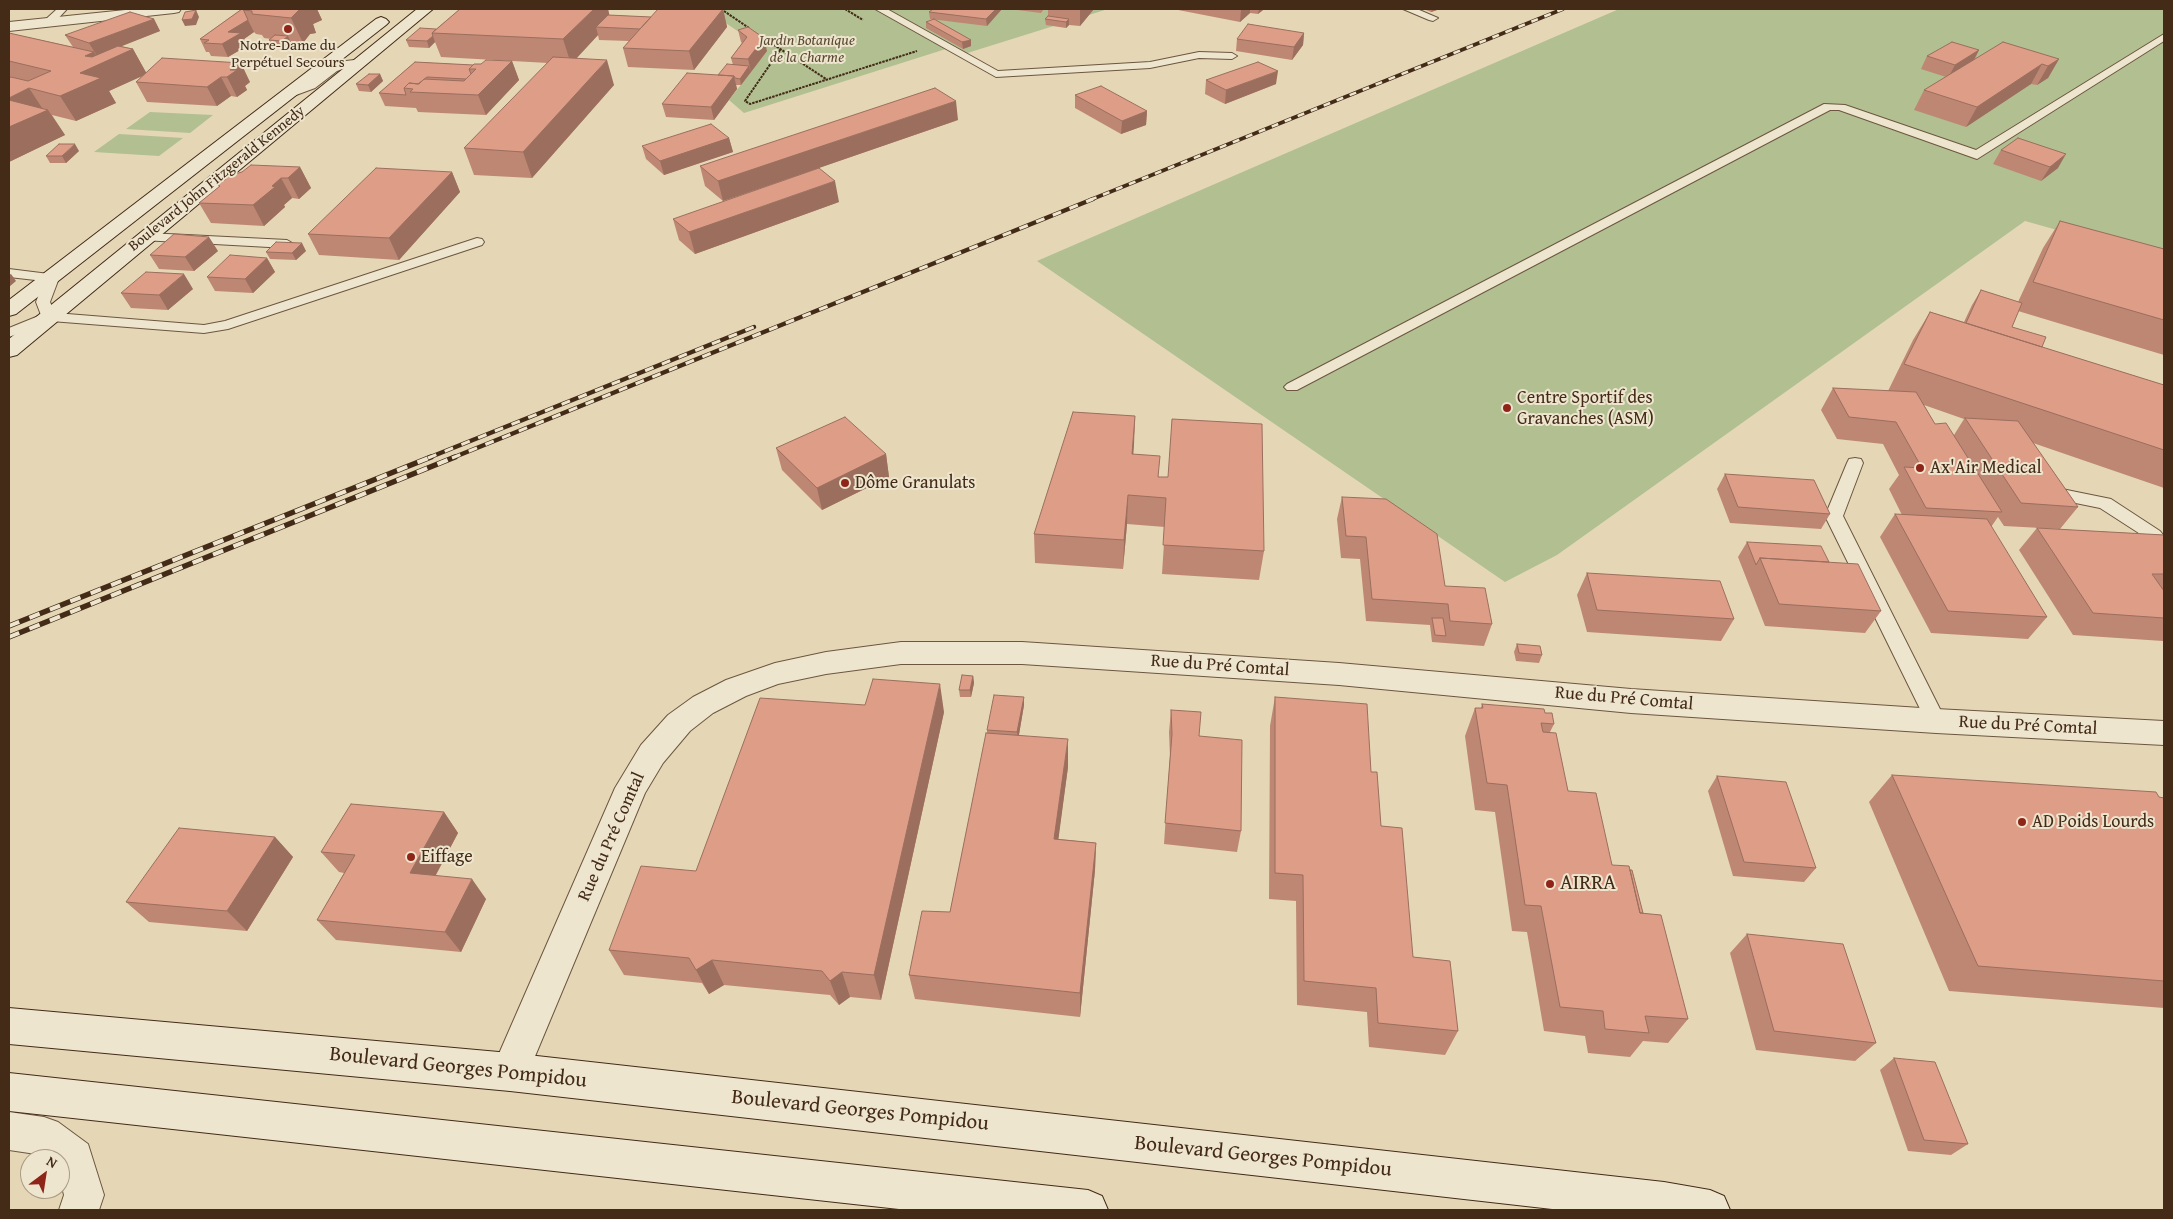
<!DOCTYPE html>
<meta charset="utf-8">
<style>
body{margin:0}
#map{position:relative;width:2173px;height:1219px;overflow:hidden;background:#e5d7b5;font-family:"Gentium Book Plus",serif}
canvas{display:block}
.frame{position:absolute;inset:0;border:10px solid #432b18;pointer-events:none}
.north{position:absolute;left:20px;top:1149px;width:50px;height:50px;box-sizing:border-box;background:#eee5cf;border:1px solid #aa9b86;border-radius:50%;rotate:31deg;font-size:14px;font-weight:700;line-height:20px;text-align:center;color:#432b18}
.north::after{content:'';display:block;margin:auto;width:18px;height:22px;background:#8f2418;clip-path:polygon(50% 0,100% 100%,50% 72%,0 100%)}
</style>
<div id="map">
<canvas width="2173" height="1219"></canvas>
<div class="frame"></div>
<div class="north">N</div>
</div>
<script>
const context = document.querySelector('canvas').getContext('2d');
context.lineJoin = 'round';
function paint(path, color) { context.fillStyle = color; context.fill(path, 'evenodd'); }
const toPath = rows => new Path2D(rows.map(r => 'M' + r).join(''));
function stroke(path, color, width, dash) { context.strokeStyle = color; context.lineWidth = width; context.lineCap = dash ? 'butt' : 'round'; context.setLineDash(dash || []); context.stroke(path); }
function write(font, color, halo, rows, align = 'center') {
  context.font = font + ' "Gentium Book Plus",serif'; context.lineWidth = 4; context.setLineDash([]); context.textBaseline = 'middle'; context.strokeStyle = halo; context.fillStyle = color; for (const [text, x, y, turn = 0] of rows) {
    context.save(); context.translate(x, y); context.rotate((+turn || 0) * Math.PI / 180); context.textAlign = isNaN(turn) ? turn : align; if (halo) context.strokeText(text, 0, 0); context.fillText(text, 0, 0); context.restore();
  }
}
const green = toPath([
 [705,9,1108,9,961,55,949,48,744,113,729,100,767,51],
 [1619,9,2164,9,2164,260,2025,221,1557,555,1505,582,1037,261],
 [150,112,213,115,190,133,126,129],
 [119,134,183,138,159,156,94,152]
]);
const path = toPath([
 [721,9,749,28],
 [845,9,863,20],
 [762,37,826,79],
 [780,50,745,101,750,104,917,51]
]);
const lane = toPath([
 [57,9,67,9,53,24,45,24,45,20,57,9],
 [875,9,887,9,998,71,1150,62,1199,52,1232,53,1237,56,1232,59,1199,58,1150,68,996,77,875,9],
 [1403,9,1417,9,1438,18,1433,21,1429,20,1403,9],
 [2164,34,2164,41,1977,159,1839,110,1830,110,1297,390,1287,390,1284,387,1287,384,1824,104,1845,105,1976,150,2164,34],
 [362,59,366,60,367,62,366,64,348,67,337,71,315,88,288,98,282,95,307,84,329,67,346,61,362,59],
 [147,233,287,240,294,244,287,248,142,240,140,237,142,234,147,233],
 [477,238,482,239,484,242,482,245,228,329,204,333,51,321,9,337,9,328,41,315,36,302,44,281,9,277,9,269,57,275,59,278,50,302,55,313,204,325,225,321,477,238],
 [1855,458,1861,459,1863,463,1843,516,1946,721,1943,727,1936,729,1929,727,1926,721,1825,516,1847,463,1849,459,1855,458],
 [2057,488,2111,499,2160,531,2164,536,2164,554,2158,552,2148,539,2100,508,2051,498,2048,494,2051,490,2057,488]
]);
const street = toPath([
 [135,9,181,9,179,12,174,13,9,31,9,22,135,9],
 [901,642,1022,642,1339,663,1631,689,1936,709,2164,721,2164,745,1936,733,1631,713,1339,685,1022,664,901,664,826,674,778,684,746,696,713,713,690,731,663,763,645,793,523,1085,510,1091,497,1085,491,1072,615,788,641,745,668,715,693,697,726,680,775,663,826,652,901,642],
 [9,1112,44,1117,58,1122,88,1144,104,1195,99,1210,59,1210,64,1195,60,1179,60,1159,43,1159,36,1154,9,1150,9,1112]
]);
const secondary = toPath([
 [417,9,433,9,17,355,9,357,9,339,417,9],
 [381,17,386,19,389,22,386,25,16,314,9,316,9,300,376,19,381,17],
 [9,1008,510,1053,1664,1182,1710,1190,1724,1196,1730,1210,1561,1210,510,1091,9,1044,9,1008],
 [9,1073,1088,1190,1102,1196,1108,1210,908,1210,9,1111,9,1073]
]);
const railFar2 = toPath([
 [1090,200,1563,9]
]);
const railFar1 = toPath([
 [428,458,754,327],
 [452,458,1093,199]
]);
const rail = toPath([
 [9,626,431,457],
 [9,637,455,457]
]);
const wall = toPath([
 [242,9,317,9,322,20,313,24,316,33,310,34,303,43,291,41,291,43,285,47,272,46,269,40,271,39,264,38,262,35,256,34,254,32,244,39,247,46,228,57,211,56,209,52,206,52,200,39],
 [460,9,608,9,609,15,651,17,723,9,727,27,694,70,628,67,623,48,629,41,599,40,598,35,576,59,614,85,532,178,474,175,464,148,548,63,441,57,435,42,429,48,409,47,406,40,436,29],
 [608,9,643,9,642,10],
 [933,9,1002,9,987,26,930,19,929,12],
 [1009,9,1044,9,1041,13],
 [1048,9,1094,9,1080,26,1069,25,1066,28,1046,25,1045,19,1048,16],
 [1173,9,1263,9,1263,10,1258,14,1250,13,1240,22],
 [1423,9,1440,9,1431,12],
 [154,19,160,31,121,46,133,49,146,73,162,58,250,82,245,86,247,90,237,97,231,96,217,106,147,102,136,82,143,75,109,91,116,103,76,121,52,115,65,135,9,162,9,33,73,47,65,35],
 [926,22,971,40,971,46,963,49,926,28],
 [738,30,767,51,741,85,736,85,737,89,714,120,666,117,662,104,718,75,733,65,731,58,742,43,741,42],
 [1304,33,1303,45,1292,60,1236,51,1237,39],
 [1979,50,1975,59,2059,59,2048,78,2037,85,2031,84,1966,127,1914,110,1924,90,1946,77,1921,69,1927,56],
 [512,61,519,80,486,115,418,112,416,108,385,106,379,93,415,62,473,65],
 [380,74,383,81,371,92,359,91,356,84],
 [1206,80,1276,84,1225,104,1205,94],
 [1075,95,1147,111,1146,125,1121,134,1075,108],
 [958,120,723,201,705,186,700,166],
 [729,138,733,152,664,175,646,159,642,146],
 [2001,150,2058,168,2041,181,1993,164],
 [79,151,66,163,50,163,46,156],
 [300,167,311,188,299,199,292,198,284,205,285,207,264,226,211,223,199,203,219,187,218,185],
 [452,172,460,192,399,260,319,255,308,234],
 [839,202,695,254,679,240,673,219],
 [2060,221,2164,249,2164,355,2018,311,2012,327,2042,347,2164,385,2164,488,2033,443,2078,507,2060,529,2004,526,1998,517,1991,527,2047,617,2028,639,1931,633,1880,537,1895,514,1902,515,1889,489,1899,475,1883,444,1837,439,1821,410,1833,388,1888,391,1913,340,1930,312,1964,322,1972,305,1981,290,2018,302,2043,248],
 [1924,405,1964,419,1954,435,1935,424],
 [218,251,194,271,159,269,150,255],
 [306,251,296,260,270,259,266,252],
 [267,258,275,272,253,293,215,291,207,277],
 [193,289,168,310,131,308,121,293],
 [1135,416,1133,454,1159,477,1264,551,1259,580,1162,574,1165,527,1127,524,1123,569,1035,563,1034,534],
 [776,448,886,454,889,477,822,510,782,470],
 [1725,474,1830,514,1821,529,1730,523,1717,489],
 [1342,497,1445,586,1492,624,1484,646,1432,642,1430,625,1366,621,1360,559,1341,558,1337,519],
 [2037,528,2164,535,2164,640,2163,641,2073,635,2019,550],
 [1747,542,1829,562,1881,611,1865,633,1765,626,1738,557],
 [1587,573,1734,619,1721,641,1587,632,1577,595],
 [1517,644,1542,655,1539,663,1516,661,1514,652],
 [973,676,974,683,971,697,960,697,959,690],
 [1024,697,1024,705,1019,735,1068,767,1058,839,1096,843,1095,870,1080,1017,915,999,909,975,950,912,987,733,987,730],
 [1275,697,1371,772,1381,826,1413,957,1458,1031,1445,1055,1369,1047,1367,1012,1297,1005,1296,901,1269,899,1270,726],
 [1482,704,1545,713,1554,724,1550,732,1568,791,1612,865,1643,913,1688,1019,1668,1043,1643,1041,1630,1057,1588,1053,1585,1036,1544,1031,1527,932,1512,931,1495,812,1475,810,1465,736,1475,708,1481,708],
 [1171,710,1241,831,1237,852,1164,844,1170,756,1169,732],
 [944,712,881,1000,850,997,839,1005,830,995,724,985,709,994,702,983,624,975,609,950,696,871],
 [1892,775,2164,798,2164,1008,1949,991,1869,802],
 [1717,776,1816,868,1804,882,1733,876,1708,791],
 [444,812,458,833,436,875,486,899,461,952,336,940,317,920,344,873,339,872,321,852],
 [275,837,293,857,247,931,149,922,126,902],
 [1747,934,1876,1043,1855,1061,1756,1050,1730,953],
 [1894,1058,1968,1144,1951,1155,1908,1151,1880,1070]
]);
const shadedWall = toPath([
 [303,9,317,9,322,20,313,24,316,33,310,34,303,43,291,18,299,10],
 [594,9,608,9,611,22,596,27,598,35,571,64,563,39],
 [723,9,727,27,694,70,689,51],
 [996,9,1002,9,987,26,986,19],
 [1080,9,1094,9,1080,26],
 [1241,9,1250,9,1250,13,1240,22],
 [1259,9,1263,9,1263,10,1258,14],
 [1432,9,1440,9,1431,12],
 [196,10,199,17,196,25,185,26,182,20],
 [154,19,160,31,97,56,89,43],
 [1069,19,1069,25,1066,28,1066,22],
 [248,20,254,32,244,39,247,46,228,57,222,44,228,32],
 [1304,33,1303,45,1292,60,1294,47],
 [288,36,291,43,285,47,282,41],
 [433,36,435,42,429,48,427,41],
 [764,38,767,51,751,72,748,59],
 [971,40,971,46,963,49,962,42],
 [133,49,147,74,109,91,116,103,76,121,60,96,80,73,85,56,94,52,101,63],
 [1979,50,1972,63,1948,78,1955,65],
 [2059,59,2048,78,2037,85,2048,66],
 [607,60,614,85,532,178,523,152],
 [512,61,519,80,486,115,478,95],
 [241,63,250,82,245,86,247,90,237,97,227,77,230,70],
 [2042,64,2031,84,1966,127,1977,107],
 [749,66,751,72,741,85,740,79],
 [1278,71,1276,84,1225,104,1226,90],
 [380,74,383,81,371,92,368,85],
 [734,76,737,89,714,120,711,107],
 [221,77,231,96,217,106,207,87],
 [29,88,44,111,48,110,65,135,9,162,9,98],
 [956,101,958,120,723,201,718,181],
 [1147,111,1146,125,1121,134,1122,121],
 [729,138,733,152,664,175,660,161],
 [75,144,79,151,66,163,62,156],
 [2066,154,2058,168,2041,181,2050,167],
 [300,167,311,188,299,199,288,178],
 [452,172,460,192,399,260,389,238],
 [281,178,292,198,284,205,285,207,264,226,253,205,272,186],
 [835,181,839,202,695,254,689,232],
 [209,237,218,251,194,271,185,257],
 [302,243,306,251,296,260,292,253],
 [267,258,275,272,253,293,245,279],
 [11,274,16,281,9,287,9,275],
 [184,274,193,289,168,310,159,295],
 [1135,416,1134,445,1131,483,1132,454],
 [886,454,889,477,822,510,817,488],
 [1128,495,1127,524,1123,569,1124,540],
 [973,676,974,683,971,697,970,690],
 [940,684,944,712,881,1000,874,975],
 [1024,697,1024,705,1018,740,1017,732],
 [1068,739,1068,767,1055,865,1054,839],
 [444,812,458,833,426,893,410,873],
 [275,837,293,857,247,931,227,911],
 [1096,843,1095,870,1080,1017,1080,993],
 [472,879,486,899,461,952,445,932],
 [712,960,724,985,709,994,696,970],
 [842,972,850,997,839,1005,830,981]
]);
const building = toPath([
 [242,9,243,9,248,20,228,32,241,33,222,44,204,43,209,40,200,39,242,9],
 [246,9,305,9,299,10,291,18,252,14,252,11,244,10,246,9],
 [460,9,594,9,563,39,432,33,460,9],
 [658,9,723,9,689,51,623,48,658,9],
 [933,9,996,9,986,19,929,12,933,9],
 [196,10,192,19,182,20,185,12,196,10],
 [130,12,154,19,89,43,65,35,130,12],
 [608,15,651,17,640,29,596,27,608,15],
 [1048,16,1069,19,1066,22,1045,19,1048,16],
 [934,19,971,40,962,42,926,22,934,19],
 [1248,24,1304,33,1294,47,1237,39,1248,24],
 [748,27,764,38,748,59,731,58,747,37,738,30,748,27],
 [420,28,436,29,432,33,433,36,427,41,406,40,420,28],
 [9,33,94,52,85,56,92,57,118,46,133,49,80,73,101,78,60,96,29,88,9,98,9,78,11,77,28,81,51,71,9,61,9,33],
 [275,35,288,36,282,41,269,40,275,35],
 [1952,42,1979,50,1955,65,1927,56,1952,42],
 [2003,42,2059,59,2048,66,2042,64,1977,107,1924,90,2003,42],
 [553,57,607,60,523,152,464,148,553,57],
 [162,58,241,63,230,70,237,70,227,77,221,77,207,87,136,82,162,58],
 [486,60,512,61,478,95,410,92,413,89,404,88,409,83,419,84,424,79,464,81,476,69,469,69,474,64,481,64,486,60],
 [415,62,473,65,469,69,471,74,466,79,427,77,418,84,409,83,404,88,406,95,379,93,415,62],
 [1258,62,1278,71,1226,90,1206,80,1258,62],
 [727,64,749,66,740,79,735,78,734,76,718,75,727,64],
 [687,73,734,76,711,107,662,104,687,73],
 [369,74,380,74,368,85,356,84,369,74],
 [1101,86,1147,111,1122,121,1075,95,1101,86],
 [935,88,956,101,718,181,700,166,935,88],
 [9,100,48,110,9,127,9,100],
 [711,124,729,138,660,161,642,146,711,124],
 [2018,138,2066,154,2050,167,2001,150,2018,138],
 [59,144,75,144,62,156,46,156,59,144],
 [251,165,300,167,288,178,281,178,272,186,275,187,253,205,199,203,220,186,218,185,226,179,225,177,242,172,251,165],
 [376,168,452,172,389,238,308,234,376,168],
 [819,168,835,181,689,232,673,219,819,168],
 [2060,221,2164,249,2164,320,2033,282,2060,221],
 [174,234,209,237,185,257,150,255,174,234],
 [276,242,302,243,292,253,266,252,276,242],
 [230,255,267,258,245,279,207,277,230,255],
 [146,272,184,274,159,295,121,293,146,272],
 [1981,290,2022,303,2012,327,2046,337,2042,347,1966,323,1981,290],
 [1930,312,2164,385,2164,450,1904,364,1930,312],
 [1833,388,1916,392,1935,424,1946,423,2002,512,1926,508,1904,467,1922,468,1896,422,1849,417,1833,388],
 [1073,412,1135,416,1132,454,1160,456,1158,477,1168,477,1172,419,1262,424,1264,551,1163,545,1166,498,1128,495,1124,540,1034,534,1073,412],
 [845,417,886,454,817,488,776,448,845,417],
 [1965,418,2018,421,2078,507,2021,503,1965,418],
 [1725,474,1814,480,1830,514,1738,507,1725,474],
 [1342,497,1386,499,1437,534,1445,586,1485,588,1492,624,1450,621,1448,604,1372,599,1366,537,1346,536,1342,497],
 [1895,514,1987,519,2047,617,1948,611,1895,514],
 [2037,528,2164,535,2164,574,2152,574,2164,591,2164,618,2093,613,2037,528],
 [1747,542,1821,546,1829,562,1760,558,1756,565,1747,542],
 [1760,558,1858,564,1881,611,1779,604,1760,558],
 [1587,573,1720,581,1734,619,1597,610,1587,573],
 [1432,618,1443,618,1446,636,1435,635,1432,618],
 [1517,644,1540,646,1542,655,1519,653,1517,644],
 [962,675,973,676,970,690,959,690,962,675],
 [873,679,940,684,874,975,842,972,830,981,822,971,712,960,696,970,689,958,609,950,641,866,696,871,760,698,865,705,873,679],
 [994,695,1024,697,1017,732,987,730,994,695],
 [1275,697,1367,704,1371,772,1377,772,1381,826,1402,828,1413,957,1450,961,1458,1031,1378,1023,1376,988,1304,981,1303,875,1275,873,1275,697],
 [1482,704,1544,709,1545,713,1552,713,1554,724,1541,723,1543,732,1556,733,1568,791,1596,793,1612,865,1629,866,1640,913,1661,915,1688,1019,1645,1016,1649,1033,1605,1029,1603,1011,1560,1007,1541,906,1525,905,1507,785,1487,783,1475,708,1483,708,1482,704],
 [1171,710,1201,712,1199,736,1242,740,1241,831,1165,823,1172,734,1171,710],
 [986,733,1068,739,1054,839,1096,843,1080,993,909,975,922,911,950,912,986,733],
 [1892,775,2156,792,2159,797,2164,798,2164,981,1978,966,1892,775],
 [1717,776,1786,782,1816,868,1744,862,1717,776],
 [351,804,444,812,410,873,472,879,445,932,317,920,355,855,321,852,351,804],
 [179,828,275,837,227,911,126,902,179,828],
 [1630,870,1632,870,1643,913,1640,913,1630,870],
 [1747,934,1843,944,1876,1043,1774,1031,1747,934],
 [1894,1058,1935,1062,1968,1144,1924,1140,1894,1058]
]);
const markers = [
 [288,29,5,"#8f2418"],
 [1507,408,5,"#8f2418"],
 [1920,468,5,"#8f2418"],
 [845,483,5,"#8f2418"],
 [2022,822,5,"#8f2418"],
 [411,857,5,"#8f2418"],
 [1550,884,5,"#8f2418"]
];
const farParknames = [
 ["Jardin Botanique",807,41],
 ["de la Charme",807,58]
];
const farPoinames = [
 ["Notre-Dame du",288,46],
 ["Perpétuel Secours",288,63]
];
const farStreetnames = [
 ["Boulevard John Fitzgerald Kennedy",217,179,-39]
];
const poiNames = [
 ["Centre Sportif des",1517,398],
 ["Gravanches (ASM)",1517,419],
 ["Ax'Air Medical",1930,468],
 ["Dôme Granulats",855,483],
 ["AD Poids Lourds",2032,822],
 ["Eiffage",421,857]
];
const streetNames = [
 ["Rue du Pré Comtal",1220,666,4],
 ["Rue du Pré Comtal",1624,699,5],
 ["Rue du Pré Comtal",2028,726,3],
 ["Rue du Pré Comtal",612,837,-66]
];
const nearPoinames = [
 ["AIRRA",1560,884]
];
const nearStreetnames = [
 ["Boulevard Georges Pompidou",458,1068,6],
 ["Boulevard Georges Pompidou",860,1111,6],
 ["Boulevard Georges Pompidou",1263,1157,6]
];
paint(green, '#b1bf91');
stroke(lane, '#6c563f', 2);
stroke(street, '#6c563f', 2);
stroke(secondary, '#432b18', 2);
stroke(path, '#432b18', 2, [2.5, 1]);
paint(lane, '#eee5cf');
paint(street, '#eee5cf');
paint(secondary, '#eee5cf');
stroke(railFar2, '#432b18', 4);
stroke(railFar1, '#432b18', 4.5);
stroke(rail, '#432b18', 5.5);
stroke(railFar2, '#eee5cf', 2.5, [7]);
stroke(railFar1, '#eee5cf', 3, [9]);
stroke(rail, '#eee5cf', 4, [11]);
paint(wall, '#be8774');
paint(shadedWall, '#9b6e5e');
paint(building, '#dd9d87');
stroke(building, '#9b6e5e', 1);
for (const [x, y, r, color] of markers) { const dot = new Path2D(); dot.arc(x, y, r, 0, 2 * Math.PI); context.fillStyle = color; context.fill(dot); stroke(dot, '#eee5cf', 2); }
write('italic 15px', '#594930', '#eee5cf', farParknames);
write('15px', '#432b18', '#eee5cf', farPoinames);
write('15px', '#432b18', '#eee5cf', farStreetnames);
write('18px', '#432b18', '#eee5cf', poiNames, 'left');
write('18px', '#432b18', '#eee5cf', streetNames);
write('21px', '#432b18', '#eee5cf', nearPoinames, 'left');
write('21px', '#432b18', '#eee5cf', nearStreetnames);
</script>
